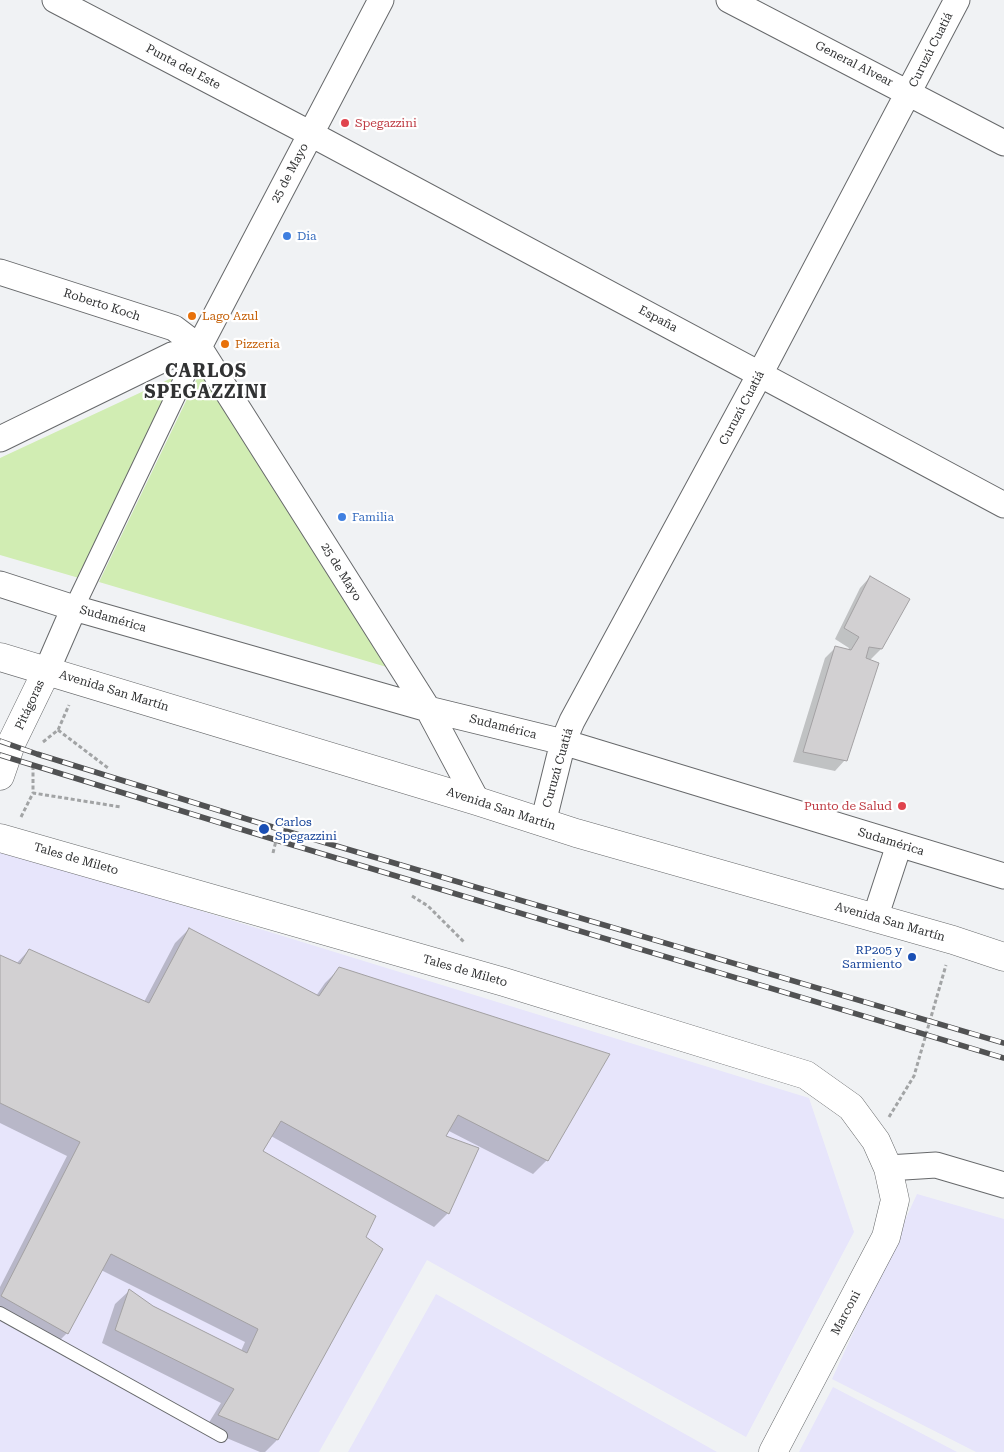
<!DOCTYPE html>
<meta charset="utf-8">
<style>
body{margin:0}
canvas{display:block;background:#f0f2f4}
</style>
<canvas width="1004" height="1452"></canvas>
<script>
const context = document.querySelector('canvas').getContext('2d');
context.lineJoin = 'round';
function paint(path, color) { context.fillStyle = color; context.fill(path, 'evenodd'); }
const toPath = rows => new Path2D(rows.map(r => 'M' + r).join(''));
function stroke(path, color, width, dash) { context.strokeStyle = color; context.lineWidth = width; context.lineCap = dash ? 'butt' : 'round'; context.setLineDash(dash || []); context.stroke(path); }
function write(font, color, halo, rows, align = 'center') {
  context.font = font + ' "Roboto Serif",serif'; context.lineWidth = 4.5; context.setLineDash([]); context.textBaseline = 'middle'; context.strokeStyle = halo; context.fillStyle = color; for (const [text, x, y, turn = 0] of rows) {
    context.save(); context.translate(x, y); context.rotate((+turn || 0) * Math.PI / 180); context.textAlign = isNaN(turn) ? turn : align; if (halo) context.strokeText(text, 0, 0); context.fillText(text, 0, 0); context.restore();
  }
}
const industrial = toPath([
 [0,849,809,1098,854,1232,746,1437,427,1260,319,1452,0,1452],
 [917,1194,1004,1219,1004,1452,976,1452,832,1379],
 [436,1294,717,1452,348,1452],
 [833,1387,957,1452,799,1452]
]);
const green = toPath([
 [200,372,390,668,99,582],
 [176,376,79,578,0,555,0,458]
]);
const shadow = toPath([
 [870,577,881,649,870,660,845,760,835,771,793,762,825,658,836,647,848,650,849,648,835,639,860,588],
 [189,929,316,996,325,983,339,969,547,1160,533,1174,447,1130,444,1136,477,1148,448,1213,434,1227,271,1136,262,1152,277,1440,265,1452,260,1452,205,1429,221,1403,102,1343,115,1304,129,1291,152,1307,241,1351,245,1342,101,1270,67,1333,53,1347,0,1317,0,1287,67,1156,0,1123,0,956,16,964,29,950,144,1002,175,943]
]);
const building = toPath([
 [870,576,910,599,882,649,869,647,866,658,879,663,847,761,803,752,835,646,851,650,859,637,844,628,870,576],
 [189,928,319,996,339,967,610,1054,548,1161,458,1115,446,1136,479,1148,449,1214,281,1121,263,1151,376,1216,366,1237,383,1249,278,1440,218,1415,234,1389,115,1330,129,1289,153,1306,247,1353,258,1329,111,1254,68,1334,1,1296,80,1142,0,1103,0,955,20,964,29,949,149,1003,189,928]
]);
const path = toPath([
 [58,730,108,768],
 [43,742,58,730,69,705],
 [33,766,33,793],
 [21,817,33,793,121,807],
 [273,853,281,820],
 [412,896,428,906,465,943],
 [889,1117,914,1076,946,965]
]);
const service = toPath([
 [0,1313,221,1436]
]);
const pedestrian = toPath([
 [74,608,199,347]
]);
const minor = toPath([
 [55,0,311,134,1004,505],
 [729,0,1004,143],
 [0,272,174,328,199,347,428,709,477,801],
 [0,439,172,355,199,347,381,0],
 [0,584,74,608,428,709,563,742,1004,876],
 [47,670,74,608],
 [543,823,563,742,572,721,760,374,957,0],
 [875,918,899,845],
 [888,1168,936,1165,1004,1185]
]);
const tertiary = toPath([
 [0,776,11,744,47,670],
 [0,838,504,982,806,1075,851,1107,876,1141,888,1168,895,1200,886,1237,773,1452]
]);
const secondary = toPath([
 [0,657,477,801,576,833,953,940,1004,957]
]);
const rail = toPath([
 [0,741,37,754,279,829,1004,1043],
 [0,755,276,840,1004,1058]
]);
const markers = [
 [345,123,5,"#e0444e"],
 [287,236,5,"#3f7fe0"],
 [192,316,5,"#e8710a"],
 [225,344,5,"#e8710a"],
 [342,517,5,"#3f7fe0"],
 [902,806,5,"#e0444e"],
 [264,829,6,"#1a4fb4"],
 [912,957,5,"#1a4fb4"]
];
const streetNames = [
 ["Curuzú Cuatiá",931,50,-63],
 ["General Alvear",854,64,27],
 ["Punta del Este",183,67,28],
 ["25 de Mayo",290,173,-62],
 ["Roberto Koch",102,305,18],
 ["España",658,319,28],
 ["Curuzú Cuatiá",742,408,-62],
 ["25 de Mayo",341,572,58],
 ["Sudamérica",113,619,16],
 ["Avenida San Martín",114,691,17],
 ["Pitágoras",30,705,-65],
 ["Sudamérica",503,727,14],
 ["Curuzú Cuatiá",558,768,-74],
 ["Avenida San Martín",501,809,18],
 ["Sudamérica",891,842,17],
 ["Tales de Mileto",76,859,16],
 ["Avenida San Martín",890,922,16],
 ["Tales de Mileto",465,971,16],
 ["Marconi",846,1313,-62]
];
const healthNames = [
 ["Spegazzini",355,123],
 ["Punto de Salud",892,806,"right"]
];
const shopNames = [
 ["Dia",297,236],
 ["Familia",352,517]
];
const foodNames = [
 ["Lago Azul",202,316],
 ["Pizzeria",235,344]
];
const transitNames = [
 ["Carlos",275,822],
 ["Spegazzini",275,836],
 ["RP205 y",902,950,"right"],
 ["Sarmiento",902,964,"right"]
];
const districtNames = [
 ["CARLOS",206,372],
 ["SPEGAZZINI",206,393]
];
paint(industrial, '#e7e5fb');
paint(green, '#d1edb3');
paint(shadow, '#0003');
paint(building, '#d2d0d2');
stroke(building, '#a3a1a3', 1);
stroke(service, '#67696b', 14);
stroke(pedestrian, '#67696b', 21);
stroke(minor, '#67696b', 27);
stroke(tertiary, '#67696b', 29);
stroke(secondary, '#67696b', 29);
stroke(path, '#a2a4a5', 3, [4, 2.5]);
stroke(service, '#fff', 12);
stroke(pedestrian, '#fff', 19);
stroke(minor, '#fff', 25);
stroke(tertiary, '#fff', 28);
stroke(secondary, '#fff', 28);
stroke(rail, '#515253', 5.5);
stroke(rail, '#fff', 4, [11]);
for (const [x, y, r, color] of markers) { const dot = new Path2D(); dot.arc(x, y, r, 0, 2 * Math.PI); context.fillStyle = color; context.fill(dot); stroke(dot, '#fff', 2); }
write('12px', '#313233', '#fff', streetNames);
write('12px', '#be3a42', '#fff', healthNames, 'left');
write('12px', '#366cbe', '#fff', shopNames, 'left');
write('12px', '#c56008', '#fff', foodNames, 'left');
write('12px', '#164399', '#fff', transitNames, 'left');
context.letterSpacing = '1px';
write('bold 18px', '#313233', '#fff', districtNames);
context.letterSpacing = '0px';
</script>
